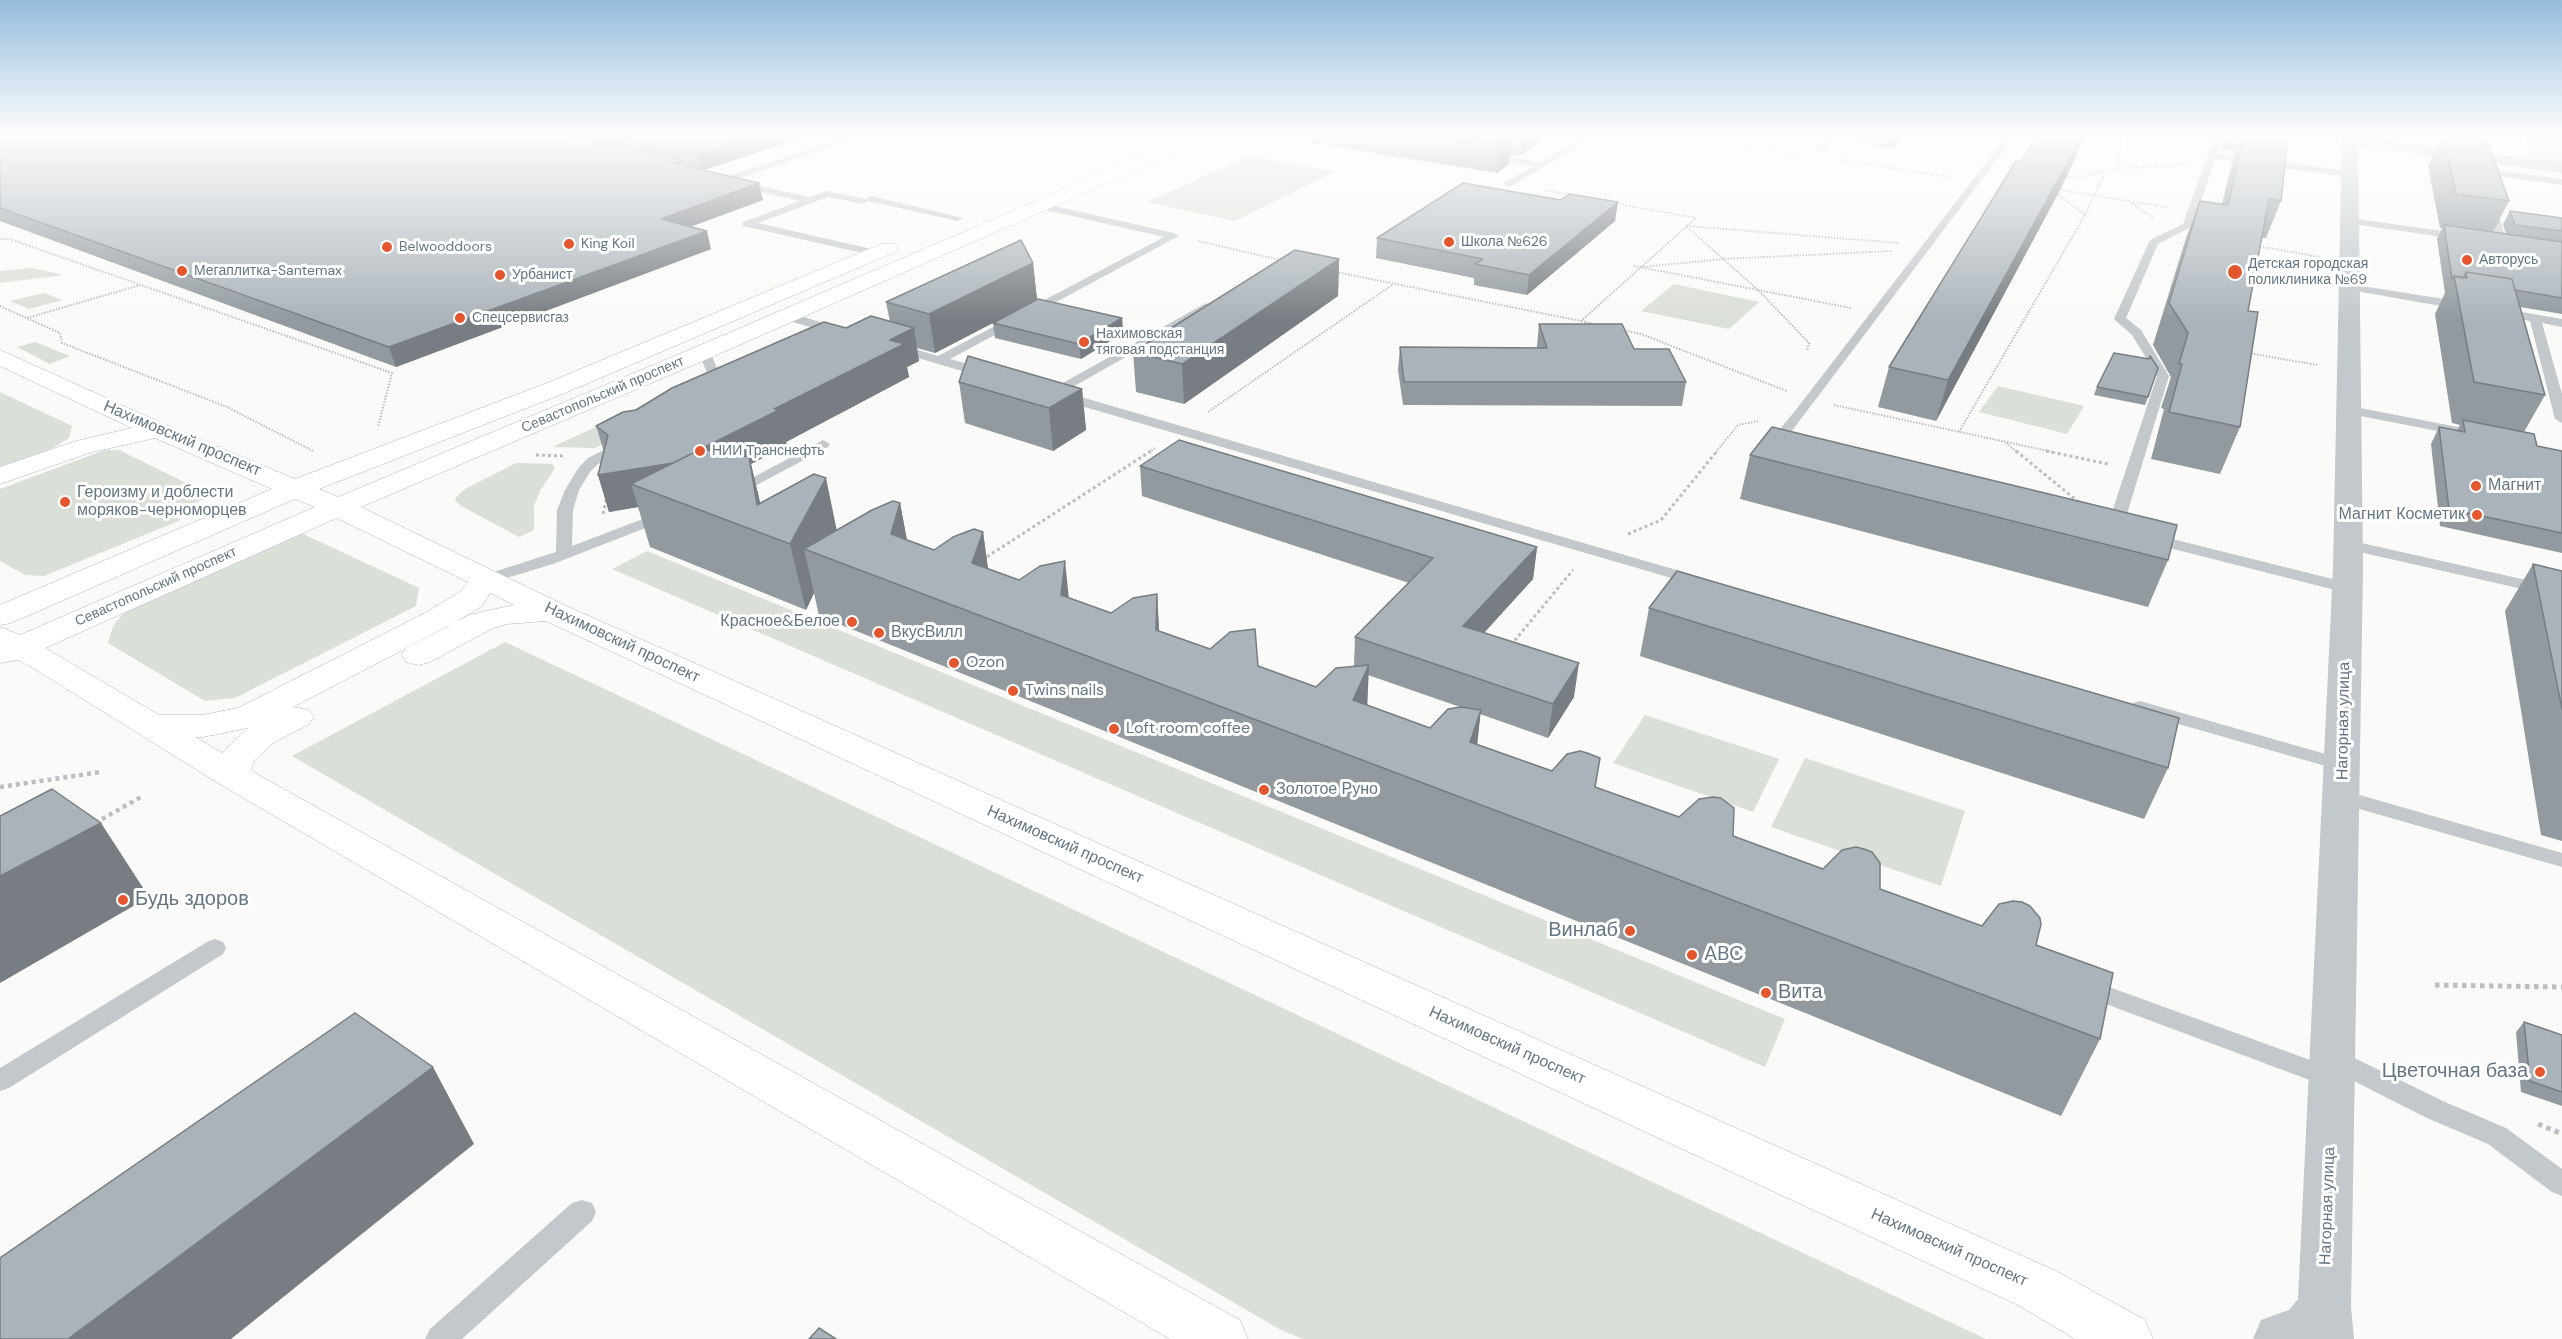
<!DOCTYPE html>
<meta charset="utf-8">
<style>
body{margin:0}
canvas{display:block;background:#fafaf8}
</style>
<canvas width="2562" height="1339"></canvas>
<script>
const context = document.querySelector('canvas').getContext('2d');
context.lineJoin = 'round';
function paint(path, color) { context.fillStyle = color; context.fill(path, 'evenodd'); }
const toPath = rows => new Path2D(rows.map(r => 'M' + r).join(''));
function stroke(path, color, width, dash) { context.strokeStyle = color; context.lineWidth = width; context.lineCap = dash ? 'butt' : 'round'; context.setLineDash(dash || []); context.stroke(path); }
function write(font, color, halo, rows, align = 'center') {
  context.font = font + ' "DM Sans",sans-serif'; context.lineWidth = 6; context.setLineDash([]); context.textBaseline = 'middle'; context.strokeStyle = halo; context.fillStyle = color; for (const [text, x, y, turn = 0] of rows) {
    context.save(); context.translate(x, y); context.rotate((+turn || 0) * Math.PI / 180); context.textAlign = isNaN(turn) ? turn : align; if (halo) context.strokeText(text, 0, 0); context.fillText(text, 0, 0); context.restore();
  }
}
const green = toPath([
 [2523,134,2562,134,2562,164,2532,160],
 [1250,156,1334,172,1235,221,1147,202],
 [31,268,65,275,0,283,0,271],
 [1674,284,1759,302,1729,329,1641,311],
 [44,293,62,300,29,309,10,301],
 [35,342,70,356,50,364,17,347],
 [1998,386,2084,406,2067,434,1979,412],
 [0,392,72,426,69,438,46,452,0,469],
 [665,395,681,404,595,448,552,447],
 [105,450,119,450,213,496,169,513,181,520,44,576,25,575,0,561,0,489],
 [516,463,552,464,555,468,540,491,534,506,534,530,519,537,461,506,455,500,456,497,465,489],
 [299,532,419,588,416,606,235,698,205,701,108,643,113,626,121,616,136,604],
 [647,551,1785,1019,1765,1067,612,569],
 [505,642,1986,1339,1303,1339,1281,1330,292,756],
 [1645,715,1779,759,1753,812,1613,763],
 [1805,758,1965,811,1941,886,1771,827]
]);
const pathFar3 = toPath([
 [1674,134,1798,153],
 [1775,150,1783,134],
 [1841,160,1949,177],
 [2117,168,2122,134],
 [2062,177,2085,176,2117,168,2171,166,2185,163],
 [2056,189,2129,201,2153,218],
 [1544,190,1572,195],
 [2133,202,2167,207],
 [2085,215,2105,172],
 [1687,226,1898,243],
 [1687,227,1758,290,1809,343,1807,351],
 [0,239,10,239,392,373,378,427],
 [1198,241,1284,261],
 [2257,246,2320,257],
 [1634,266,1851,308],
 [1641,267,1724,259,1891,251],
 [1336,272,1581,321,1696,218,1614,203],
 [0,306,60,333,62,343,227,407,313,451],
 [27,318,140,285],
 [1581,321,1598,325],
 [1622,330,1641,334,1787,391],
 [2248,353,2317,365],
 [1834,405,2053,452],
 [1208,412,1392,285],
 [1959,432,2085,215,2056,193],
 [2006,443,2017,452],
 [1149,452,1155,448],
 [1716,452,1738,425,1758,421]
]);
const pathFar2 = toPath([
 [2016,451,2080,503],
 [2046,451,2108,464],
 [536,455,564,456],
 [603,514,607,496],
 [1628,534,1661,520,1717,451],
 [982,560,1151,451],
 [1511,645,1573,570]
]);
const pathFar1 = toPath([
 [0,787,101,772],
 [95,823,141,797]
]);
const path = toPath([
 [2435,985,2562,987],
 [2538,1124,2562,1134]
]);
const service = toPath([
 [846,134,861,134,863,136,726,183,705,178,710,175,723,178,849,136,846,134],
 [1589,134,1599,134,1509,187,1504,184,1506,182,1533,166,1482,156,1487,153,1540,162,1589,134],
 [1830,134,1839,134,1823,152,1817,152,1817,148,1830,134],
 [2008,134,2016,134,1782,444,1784,447,1782,450,1768,449,1766,446,1768,443,1795,411,2008,134],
 [2215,134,2223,134,2217,154,2350,171,2355,174,2350,177,2215,159,2193,226,2158,244,2126,318,2141,330,2169,376,2123,527,2126,531,2118,536,2108,533,2106,530,2157,376,2132,335,2114,319,2150,240,2183,224,2215,134],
 [2480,168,2562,179,2562,185,2477,173,2477,169,2480,168],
 [736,181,810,197,827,191,866,199,871,196,963,218,958,221,868,201,863,204,828,197,758,223,880,251,880,255,876,256,743,226,743,222,800,201,733,186,733,182,736,181],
 [2486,200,2495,202,2507,243,2506,245,2502,246,2497,243,2485,202,2486,200],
 [1041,203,1174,233,1179,236,950,359,992,371,993,374,992,377,982,377,891,350,889,347,895,343,938,356,1164,237,1037,208,1036,206,1041,203],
 [2350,218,2464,234,2469,237,2464,240,2346,223,2345,221,2350,218],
 [2349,284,2463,302,2469,306,2463,310,2345,289,2345,285,2349,284],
 [1206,303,1210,305,1210,309,1064,392,1704,578,1706,581,1698,586,1692,584,1047,396,1045,393,1206,303],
 [2499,308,2562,319,2562,327,2542,323,2562,394,2562,423,2555,419,2530,321,2495,315,2495,309,2499,308],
 [787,312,844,329,846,332,840,336,783,319,783,313,787,312],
 [704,348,710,352,721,377,718,392,711,396,704,392,709,377,698,352,704,348],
 [2350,406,2463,428,2470,432,2463,436,2345,413,2343,410,2345,407,2350,406],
 [623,440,628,441,630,444,628,447,598,464,590,472,579,490,573,510,572,546,661,512,671,512,674,515,671,518,553,564,490,583,478,583,476,580,478,577,556,552,557,510,565,490,579,467,588,458,623,440],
 [823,440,830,444,828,447,738,495,733,496,726,492,823,440],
 [2148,533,2353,584,2355,588,2347,593,2142,541,2140,538,2142,535,2148,533],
 [2348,540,2562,588,2562,598,2342,548,2340,545,2342,542,2348,540],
 [2140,701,2350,761,2353,765,2350,769,2343,771,2133,711,2131,707,2133,703,2140,701],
 [2342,790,2562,853,2562,867,2335,802,2332,797,2335,792,2342,790],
 [215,939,223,942,226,948,223,954,9,1088,0,1091,0,1068,207,942,215,939],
 [2087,979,2324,1065,2321,1059,2324,1052,2333,1049,2342,1052,2445,1102,2506,1128,2562,1169,2562,1196,2552,1192,2488,1144,2427,1118,2342,1075,2344,1078,2340,1085,2331,1088,2079,994,2075,988,2079,982,2087,979],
 [582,1200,592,1203,596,1212,592,1221,462,1339,425,1339,430,1329,572,1203,582,1200]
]);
const minor = toPath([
 [2350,136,2562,163,2562,173,2344,144,2342,141,2350,136]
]);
const tertiary = toPath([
 [2342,134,2358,134,2363,568,2351,1307,2354,1339,2253,1339,2261,1320,2289,1310,2298,1299,2333,568,2342,134]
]);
const secondary = toPath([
 [1192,134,1213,134,1211,137,712,357,361,507,562,604,2056,1271,2145,1320,2153,1339,2075,1339,2018,1305,546,621,506,624,491,629,430,662,418,665,406,662,402,655,406,648,469,615,514,605,490,593,482,606,447,627,293,707,309,710,314,717,309,724,273,743,254,761,251,770,262,777,1240,1320,1248,1339,1170,1339,218,783,38,671,18,660,0,663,0,627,20,635,315,507,295,499,11,623,0,625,0,605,272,489,155,438,92,452,0,484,0,467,76,441,132,428,0,366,0,350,166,425,295,479,547,383,881,244,895,244,898,248,895,252,565,393,319,489,338,497,696,347,1192,134],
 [337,518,468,582,460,592,425,613,238,708,203,715,159,715,45,648,337,518],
 [248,728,222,753,195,737,203,737,248,728]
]);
const wall = toPath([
 [0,134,813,134,703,170,763,200,690,227,711,249,396,367,0,221],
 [1312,134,1551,134,1519,156,1510,155,1509,164,1497,173,1312,143],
 [1857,134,1905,134,1893,149,1855,143],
 [2226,134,2287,134,2281,201,2266,238,2262,238,2248,311,2240,427,2220,474,2151,459,2164,409,2161,408,2171,377,2153,345,2186,238,2200,201,2222,204,2232,163,2235,154,2234,154,2234,151,2221,149],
 [2443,135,2509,201,2493,232,2506,234,2503,224,2510,211,2562,218,2562,314,2520,307,2545,395,2524,432,2537,446,2562,451,2562,553,2440,526,2431,444,2439,427,2457,431,2460,425,2452,423,2435,314,2445,293,2437,239,2442,228,2440,228,2428,166],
 [2061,188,1936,421,1878,407,1889,367],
 [1615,221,1527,295,1474,285,1474,278,1376,258,1377,238],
 [1339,259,1338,296,1184,404,1136,392,1133,352],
 [1033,263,1037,299,1122,318,1123,333,1081,359,995,338,993,323,935,353,917,348,919,361,907,367,909,377,786,442,787,445,751,464,760,503,837,530,900,503,907,540,934,550,983,532,988,569,1111,613,1157,594,1159,631,1316,687,1354,666,1355,637,1409,583,1142,496,1140,466,1537,547,1533,579,1484,633,1574,697,1548,738,1480,714,1477,745,2036,945,2100,1039,2061,1116,819,616,814,593,806,610,650,547,638,507,609,512,598,475,604,452,596,426,846,328,890,322,886,302],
 [1368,675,1460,707,1430,728,1367,705],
 [1539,324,1634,349,1686,382,1682,406,1403,405,1398,370,1400,347,1537,348,1537,346],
 [2149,359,2148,397,2145,405,2094,395,2097,387],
 [959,382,1082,389,1086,430,1053,451,965,423],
 [1750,455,2168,560,2148,607,1740,499],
 [2533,564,2562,571,2562,841,2541,835,2505,611],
 [1649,608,2168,768,2144,819,1640,656],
 [2524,1022,2562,1035,2562,1106,2521,1092,2516,1032]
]);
const shadedWall = toPath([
 [763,134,813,134,701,171,697,155],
 [1511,134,1509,164,1497,173,1500,142],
 [1521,134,1551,134,1519,156],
 [1897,134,1905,134,1893,149],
 [2082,134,2087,134,2061,188,1936,421,1948,380],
 [654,145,657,161,653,163,649,147],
 [681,160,685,176,672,163],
 [759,183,763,200,665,236,661,219],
 [1618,202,1615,221,1527,295,1529,275],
 [707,231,711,249,396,367,389,347],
 [1339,259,1338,296,1184,404,1182,364],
 [1033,263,1037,300,935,353,929,314],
 [1122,318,1123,333,1081,359,1079,344],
 [914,328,919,361,907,367,909,377,786,442,787,445,751,464,764,519,631,484,638,507,609,512,598,475,774,409,890,340],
 [1082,389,1086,430,1053,451,1049,408],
 [826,478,839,541,804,549,814,593,806,610,790,544],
 [900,503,912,568,891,534],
 [983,532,992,598,972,563],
 [1537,547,1533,579,1460,659,1463,626],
 [1065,561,1072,628,1061,595],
 [1157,594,1161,662,1156,630],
 [1579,663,1574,697,1548,738,1553,704],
 [1369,665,1366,735,1353,700],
 [1481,710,1473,781,1470,742],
 [101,823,149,897,0,983,0,876],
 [433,1067,474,1144,231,1339,68,1339]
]);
const building = toPath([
 [0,134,560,134,641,153,646,151,681,160,672,163,759,183,661,219,707,231,389,347,0,208,0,134],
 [605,134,763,134,697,155,654,145,649,147,643,142,605,134],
 [1448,134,1511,134,1500,142,1448,134],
 [2037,134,2082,134,2071,156,1948,380,1889,367,2016,161,2021,162,2037,134],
 [2244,134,2277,134,2288,135,2281,201,2269,199,2248,311,2258,312,2240,427,2169,412,2182,364,2179,364,2188,333,2169,303,2200,201,2228,205,2244,134],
 [2443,135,2487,140,2509,201,2456,194,2443,135],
 [1463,183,1561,200,1569,194,1618,202,1529,275,1475,264,1483,259,1377,238,1463,183],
 [2510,211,2562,218,2562,231,2515,225,2510,211],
 [2444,225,2562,242,2562,298,2515,290,2512,279,2466,272,2463,278,2454,276,2452,279,2444,225],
 [1021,240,1033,263,929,314,886,302,1021,240],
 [1295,250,1339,259,1182,364,1133,352,1295,250],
 [2466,272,2512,279,2545,395,2474,382,2454,276,2467,278,2466,272],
 [1038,299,1122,318,1079,344,993,323,1038,299],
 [871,316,914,328,890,340,904,344,774,409,779,410,673,463,598,475,608,435,596,426,623,412,636,410,672,388,824,322,846,328,871,316],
 [1539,324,1622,324,1634,349,1669,349,1686,382,1404,382,1400,347,1547,348,1539,324],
 [2114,353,2149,359,2150,356,2158,368,2148,397,2097,387,2114,353],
 [968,356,1082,389,1049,408,959,382,968,356],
 [2463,420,2534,434,2537,446,2562,451,2562,533,2449,509,2439,427,2465,432,2463,420],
 [1772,427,2177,525,2168,560,1750,455,1772,427],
 [1179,440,1537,547,1463,626,1579,663,1553,704,1355,637,1433,558,1140,466,1179,440],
 [701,449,749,457,757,505,814,474,826,478,790,544,631,484,701,449],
 [893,501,900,503,891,534,934,550,953,537,974,529,983,532,972,563,1019,580,1040,566,1065,561,1061,595,1111,613,1133,598,1157,594,1156,630,1210,649,1230,632,1255,629,1258,666,1316,687,1336,668,1369,665,1353,700,1430,728,1448,709,1461,707,1481,710,1470,742,1552,771,1567,754,1580,751,1587,753,1600,758,1595,787,1679,817,1699,799,1713,797,1721,798,1734,808,1733,836,1823,869,1842,850,1856,847,1864,849,1872,852,1880,863,1880,889,1982,926,1999,904,2013,901,2022,902,2030,906,2040,918,2041,924,2036,945,2113,973,2100,1039,804,549,872,510,893,501],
 [2533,564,2562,571,2562,709,2533,564],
 [1677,571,2179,718,2168,768,1649,608,1677,571],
 [52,789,101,823,0,876,0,816,52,789],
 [355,1013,433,1067,68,1339,0,1339,0,1258,355,1013],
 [2524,1022,2562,1035,2562,1092,2530,1081,2524,1022],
 [819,1328,836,1339,809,1339,819,1328]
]);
const markers = [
 [1449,242,6,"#e4572e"],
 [569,244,6,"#e4572e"],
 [387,247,6,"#e4572e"],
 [2467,260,6,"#e4572e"],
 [182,271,6,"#e4572e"],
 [2235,272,8,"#e4572e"],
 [500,275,6,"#e4572e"],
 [460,318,6,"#e4572e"],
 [1084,342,6,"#e4572e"],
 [700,451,6,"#e4572e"],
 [2476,486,6,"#e4572e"],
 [65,502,6,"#e4572e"],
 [2477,515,6,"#e4572e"],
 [852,622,6,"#e4572e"],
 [879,633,6,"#e4572e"],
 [954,663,6,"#e4572e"],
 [1013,691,6,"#e4572e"],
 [1114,729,6,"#e4572e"],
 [1264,790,6,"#e4572e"],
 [123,900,6,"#e4572e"],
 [1630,931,6,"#e4572e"],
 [1692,955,6,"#e4572e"],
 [1766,993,6,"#e4572e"],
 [2540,1072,6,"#e4572e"]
];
const farPoinames = [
 ["Школа №626",1461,242],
 ["King Koil",581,244],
 ["Belwooddoors",399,247],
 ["Авторусь",2479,260],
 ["Детская городская",2248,264],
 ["поликлиника №69",2248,280],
 ["Мегаплитка-Santemax",194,271],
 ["Урбанист",512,275],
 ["Спецсервисгаз",472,318],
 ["Нахимовская",1096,334],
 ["тяговая подстанция",1096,350],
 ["НИИ Транснефть",712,451]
];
const farStreetnames = [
 ["Севастопольский проспект",603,395,-23],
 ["Севастопольский проспект",156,587,-24]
];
const streetNames = [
 ["Нахимовский проспект",182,439,23],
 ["Нахимовский проспект",622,643,25],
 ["Нагорная улица",2344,721,-89],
 ["Нахимовский проспект",1065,845,24],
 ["Нахимовский проспект",1507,1046,24],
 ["Нагорная улица",2328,1206,-88],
 ["Нахимовский проспект",1949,1248,24]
];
const poiNames = [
 ["Магнит",2488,486],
 ["Героизму и доблести",77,493],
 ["моряков-черноморцев",77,511],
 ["Магнит Косметик",2465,515,"right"],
 ["Красное&Белое",840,622,"right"],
 ["ВкусВилл",891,633],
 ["Ozon",966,663],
 ["Twins nails",1025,691],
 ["Loft room coffee",1126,729],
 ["Золотое Руно",1276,790]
];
const nearPoinames = [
 ["Будь здоров",135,900],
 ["Винлаб",1618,931,"right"],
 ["ABC",1704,955],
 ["Вита",1778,993],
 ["Цветочная база",2528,1072,"right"]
];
paint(green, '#dadfd7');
stroke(secondary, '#b3babf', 1);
stroke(pathFar3, '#bbbfc2', 2, [1.5, 1.5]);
stroke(pathFar2, '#bbbfc2', 3, [3, 3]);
stroke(pathFar1, '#bbbfc2', 4.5, [4, 4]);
stroke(path, '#bbbfc2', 5, [4.5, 4.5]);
paint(service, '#c3c8cc');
paint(minor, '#c3c8cc');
paint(tertiary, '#c3c8cc');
paint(secondary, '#fff');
paint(wall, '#929a9f');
paint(shadedWall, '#777d82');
paint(building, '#aab3b9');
stroke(building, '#777d82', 1.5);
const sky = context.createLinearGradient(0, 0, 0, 321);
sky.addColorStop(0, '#96bcdc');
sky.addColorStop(0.42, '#fdfdfc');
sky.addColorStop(1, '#fdfdfc00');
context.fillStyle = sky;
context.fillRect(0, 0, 2562, 321);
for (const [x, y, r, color] of markers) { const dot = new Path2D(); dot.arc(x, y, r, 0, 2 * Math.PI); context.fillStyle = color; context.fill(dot); stroke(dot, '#fff', 2); }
write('14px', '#657683', '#fff', farPoinames, 'left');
write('14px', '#657683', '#fff', farStreetnames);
write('16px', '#657683', '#fff', streetNames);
write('16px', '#657683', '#fff', poiNames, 'left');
write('20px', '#657683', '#fff', nearPoinames, 'left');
</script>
